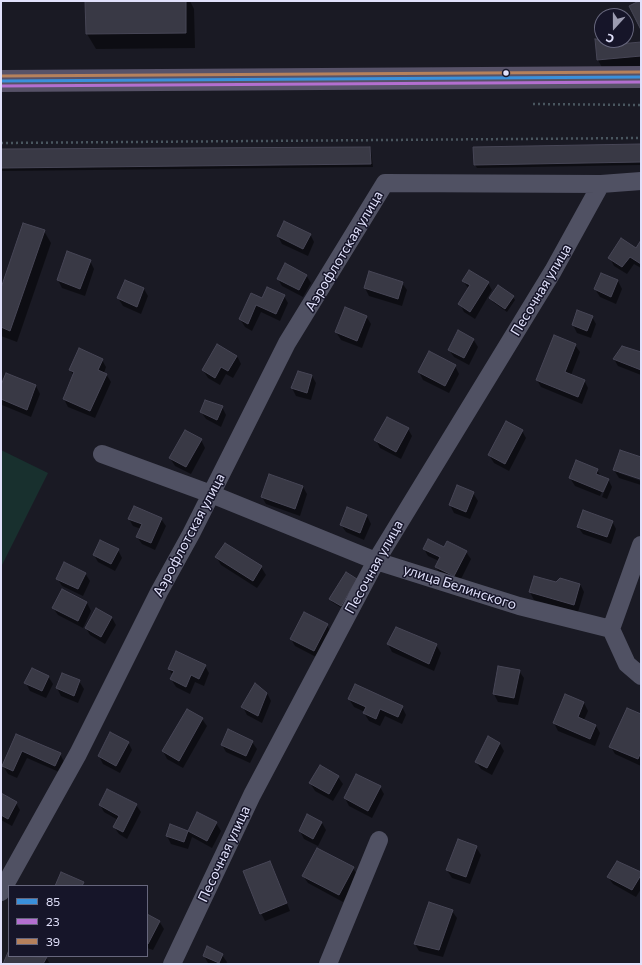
<!DOCTYPE html>
<meta charset="utf-8">
<style>
body{margin:0}
#map{position:relative;width:642px;height:965px;overflow:hidden;background:#1a1a24;font-family:Commissioner,sans-serif}
canvas{display:block}
.frame{position:absolute;inset:0;border:2px solid #e1e1fb;pointer-events:none}
.legend{position:absolute;left:8px;top:885px;width:140px;height:72px;box-sizing:border-box;background:#161529;border:1px solid #67677d;margin:0;padding:5px 7px;list-style:none;font-size:12px;color:#e1e1fb}
.legend li{display:flex;align-items:center;gap:8px;height:20px}
.legend b{width:20px;border:1px solid #67677d}
.north{position:absolute;left:594px;top:8px;width:40px;height:40px;box-sizing:border-box;background:#161529;border:1px solid #67677d;border-radius:50%;rotate:201deg;font-size:11px;font-weight:700;line-height:16px;text-align:center;color:#e1e1fb}
.north::after{content:'';display:block;margin:auto;width:14px;height:18px;background:#9b9bb0;clip-path:polygon(50% 0,100% 100%,50% 72%,0 100%)}
</style>
<div id="map">
<canvas width="642" height="965"></canvas>
<div class="frame"></div>
<ul class="legend">
<li><b style="height:5px;background:#3a90db"></b>85</li>
<li><b style="height:5px;background:#b36fd0"></b>23</li>
<li><b style="height:5px;background:#b6815c"></b>39</li>
</ul>
<div class="north">С</div>
</div>
<script>
const context = document.querySelector('canvas').getContext('2d');
context.lineJoin = 'round';
function paint(path, color) { context.fillStyle = color; context.fill(path, 'evenodd'); }
const toPath = rows => new Path2D(rows.map(r => 'M' + r).join(''));
function stroke(path, color, width, dash) { context.strokeStyle = color; context.lineWidth = width; context.lineCap = dash ? 'butt' : 'round'; context.setLineDash(dash || []); context.stroke(path); }
function write(font, color, halo, rows, align = 'center') {
  context.font = font + ' Commissioner,sans-serif'; context.lineWidth = 3; context.setLineDash([]); context.textBaseline = 'middle'; context.strokeStyle = halo; context.fillStyle = color; for (const [text, x, y, turn = 0] of rows) {
    context.save(); context.translate(x, y); context.rotate((+turn || 0) * Math.PI / 180); context.textAlign = isNaN(turn) ? turn : align; if (halo) context.strokeText(text, 0, 0); context.fillText(text, 0, 0); context.restore();
  }
}
const green = toPath([
 [1,450,48,473,1,567]
]);
const shadow = toPath([
 [86,1,190,1,194,9,195,48,96,49,87,34],
 [602,40,619,40,621,45,641,43,641,72,606,75,598,60],
 [641,145,641,165,477,168,475,165],
 [369,148,371,151,373,167,1,171,1,150],
 [44,231,51,243,17,342,1,336,1,291],
 [310,234,314,242,308,256,282,244,278,236],
 [641,242,641,268,634,264,627,274,614,266,610,258,636,249],
 [90,261,94,269,85,296,62,288,58,280],
 [602,274,618,281,622,289,616,304,600,297,595,289],
 [306,275,311,283,303,297,282,286,278,279],
 [463,281,488,283,492,290,475,319,464,312,460,304,469,289],
 [402,283,407,290,402,306,369,296,365,288],
 [144,289,148,296,141,314,123,306,118,298],
 [252,294,263,299,284,296,288,303,280,321,261,312,252,331,245,327,240,319],
 [513,297,515,300,507,312,493,302,491,298],
 [366,316,371,324,362,348,341,340,336,332],
 [592,317,596,324,591,338,577,333,573,325],
 [473,339,478,347,469,365,454,357,449,350],
 [575,345,580,352,571,375,584,380,588,388,582,404,541,387,537,380],
 [641,353,641,375,618,366,614,359],
 [237,356,241,364,233,378,226,374,220,385,208,378,203,370],
 [102,360,106,367,104,373,106,374,111,382,95,418,68,407,64,399,74,376,70,370],
 [455,366,459,374,449,393,423,380,419,372],
 [6,374,36,386,40,394,31,417,2,405,1,388],
 [312,376,316,383,311,400,296,396,292,388],
 [222,407,226,415,221,427,206,419,201,412],
 [408,429,412,436,401,459,380,448,376,440],
 [522,431,526,438,509,471,494,463,489,455],
 [201,440,205,448,191,474,175,466,170,458],
 [641,458,641,479,619,471,619,473,641,481,641,485,619,478,614,470],
 [597,470,601,477,608,479,612,487,607,499,602,497,608,483,606,483,600,496,575,486,570,478],
 [303,487,307,494,300,516,266,504,262,497],
 [473,493,478,501,470,519,454,513,450,505],
 [348,508,367,516,371,524,364,540,346,532,341,525],
 [129,519,161,519,166,526,155,550,142,544,137,537,141,529,133,526],
 [612,521,616,529,611,544,583,534,578,527],
 [225,544,261,567,266,575,257,588,221,565,217,558],
 [424,549,445,549,466,552,471,559,459,583,440,574,436,567,439,561,428,556],
 [118,550,122,558,115,571,98,562,94,555],
 [85,573,90,581,83,596,62,586,57,578],
 [534,577,557,583,580,584,584,592,578,612,534,600,530,592],
 [356,580,343,609,332,602,330,599],
 [62,591,87,603,91,611,83,628,58,615,53,608],
 [97,609,112,618,116,625,105,644,90,635,86,628],
 [327,625,331,633,318,658,295,646,291,639],
 [388,644,436,645,441,653,434,671,392,652],
 [205,666,209,673,204,686,195,682,190,694,176,687,171,679,173,676,169,669],
 [519,671,524,678,518,705,498,702,494,694],
 [48,676,53,684,46,698,30,691,26,683],
 [79,681,84,689,78,703,61,696,57,688],
 [267,693,271,701,262,723,247,715,243,707],
 [565,695,584,703,588,711,584,720,596,726,600,733,595,746,558,731,554,723],
 [349,699,402,707,406,715,402,724,385,716,380,726,369,721,364,713,365,712,354,707],
 [641,715,641,766,615,754,611,747],
 [202,719,207,726,183,768,167,759,163,751],
 [17,735,60,754,64,762,59,772,27,758,17,778,8,774,3,766],
 [489,738,500,744,504,751,492,775,481,769,476,762],
 [128,742,132,750,120,773,103,764,99,756],
 [252,742,257,749,250,763,226,752,222,745],
 [338,777,343,784,333,801,315,791,310,783],
 [380,787,384,794,372,818,349,806,345,798],
 [1,794,16,803,20,810,12,826,1,820],
 [100,805,136,805,141,812,127,839,119,834,114,827,118,820,104,812],
 [198,814,216,823,221,831,212,848,192,837,188,849,171,844,167,836,170,826,188,832],
 [322,823,326,830,318,846,304,839,300,831],
 [476,847,481,855,470,884,452,878,447,870],
 [270,862,274,870,290,911,265,921,261,913],
 [353,868,358,876,343,902,308,883,303,876],
 [641,873,641,889,636,897,613,884,608,877],
 [452,911,457,918,443,957,419,951,415,944],
 [147,915,159,921,164,929,153,950,147,948],
 [9,952,9,956,42,956,46,957,50,964,4,964],
 [222,955,227,962,226,964,210,964,208,963,204,956]
]);
const building = toPath([
 [85,1,186,1,186,33,86,34,85,1],
 [639,1,641,1,641,30,629,6,639,1],
 [595,39,618,40,619,44,641,42,641,56,597,60,595,39],
 [641,144,641,162,474,165,473,147,641,144],
 [370,147,371,164,1,168,1,149,370,147],
 [284,221,311,234,303,249,277,236,284,221],
 [23,223,45,230,10,331,1,327,1,288,23,223],
 [621,238,636,248,641,240,641,264,630,257,622,267,608,258,621,238],
 [67,251,91,260,80,289,57,280,67,251],
 [285,263,307,275,299,290,277,279,285,263],
 [469,270,489,282,470,312,458,304,470,285,462,281,469,270],
 [369,271,403,282,398,299,364,288,369,271],
 [601,273,618,280,611,297,594,289,601,273],
 [125,280,144,288,137,307,117,298,125,280],
 [498,285,514,296,505,309,489,298,498,285],
 [267,287,285,295,276,314,256,305,248,324,239,319,251,293,262,298,267,287],
 [345,307,367,316,357,341,335,332,345,307],
 [577,310,593,316,587,331,572,325,577,310],
 [458,330,474,339,464,358,448,350,458,330],
 [554,335,576,344,565,372,585,380,578,397,536,380,554,335],
 [217,344,237,356,228,371,221,367,215,378,202,370,217,344],
 [622,346,641,352,641,370,613,359,622,346],
 [79,348,103,359,98,370,107,374,90,411,63,399,74,372,69,370,79,348],
 [429,351,456,365,445,386,418,372,429,351],
 [298,371,312,375,307,393,291,388,298,371],
 [6,373,36,385,27,410,1,399,1,385,6,373],
 [205,400,223,406,217,420,200,412,205,400],
 [387,417,409,428,396,452,374,440,387,417],
 [506,421,523,430,505,464,488,455,506,421],
 [185,430,202,439,186,467,169,458,185,430],
 [620,450,641,457,641,475,640,479,613,470,620,450],
 [576,460,598,469,596,474,609,479,603,492,569,478,576,460],
 [269,474,303,486,295,509,261,497,269,474],
 [457,485,474,492,466,512,449,505,457,485],
 [134,506,162,518,151,543,136,537,142,524,128,519,134,506],
 [347,507,367,515,360,533,340,525,347,507],
 [583,510,613,521,607,537,577,527,583,510],
 [428,539,444,547,447,541,467,551,454,576,435,567,440,557,423,549,428,539],
 [100,540,119,549,111,564,93,555,100,540],
 [225,543,262,566,253,581,215,557,225,543],
 [64,562,86,573,78,589,56,579,64,562],
 [346,572,357,579,341,606,329,599,346,572],
 [534,576,556,582,560,578,580,584,574,605,529,592,534,576],
 [62,589,87,602,78,621,52,608,62,589],
 [96,608,112,617,101,637,85,628,96,608],
 [304,612,328,624,314,651,290,639,304,612],
 [396,627,437,644,429,664,387,644,396,627],
 [176,651,206,665,199,679,191,675,186,687,170,679,174,671,168,669,176,651],
 [498,666,520,670,514,698,493,694,498,666],
 [32,668,49,676,42,691,24,683,32,668],
 [62,673,80,680,74,696,56,688,62,673],
 [255,683,267,693,258,716,241,707,255,683],
 [355,684,403,706,398,717,380,709,376,719,363,713,366,707,348,699,355,684],
 [565,694,584,702,578,717,596,725,590,739,553,723,565,694],
 [627,708,641,714,641,752,638,759,609,747,627,708],
 [187,709,203,718,179,761,162,751,187,709],
 [228,729,253,741,246,756,221,745,228,729],
 [110,732,129,742,116,766,98,756,110,732],
 [16,734,61,753,55,766,22,751,13,771,2,766,16,734],
 [488,736,500,743,487,768,475,762,488,736],
 [320,765,339,776,329,794,309,783,320,765],
 [356,774,381,786,368,811,344,798,356,774],
 [107,789,137,804,123,832,113,827,119,816,99,805,107,789],
 [1,793,17,802,8,819,1,815,1,793],
 [197,812,217,822,207,841,188,831,197,812],
 [307,814,322,822,313,839,299,831,307,814],
 [170,824,188,831,184,842,166,836,170,824],
 [458,839,477,846,466,877,446,870,458,839],
 [317,848,354,867,339,895,302,876,317,848],
 [270,861,287,903,260,914,243,871,270,861],
 [617,861,641,872,641,875,632,890,607,877,617,861],
 [61,872,84,882,82,886,55,886,61,872],
 [429,902,453,910,439,950,414,944,429,902],
 [147,914,160,921,148,944,147,943,147,914],
 [207,946,223,954,219,963,203,956,207,946],
 [9,950,9,956,47,957,43,964,3,964,9,950]
]);
const path = toPath([
 [533,104,641,105],
 [1,143,641,138]
]);
const minor = toPath([
 [102,454,211,494,376,561,519,606,611,629,627,664,641,676],
 [611,629,641,545],
 [1,892,78,754,159,592,191,534,287,343,385,183,601,184,641,181],
 [172,964,252,795,376,561,553,271,601,184],
 [328,964,379,840]
]);
const major = toPath([
 [1,81,641,77]
]);
const bus1 = toPath([
 [1,81,641,77]
]);
const bus2 = toPath([
 [1,86,641,82]
]);
const bus3 = toPath([
 [1,76,641,72]
]);
const markers = [
 [506,73,3.5,"#e1e1fb"]
];
const streetNames = [
 ["Аэрофлотская улица",344,251,-59],
 ["Песочная улица",541,290,-59],
 ["Аэрофлотская улица",189,535,-62],
 ["Песочная улица",374,567,-61],
 ["улица Белинского",460,587,18],
 ["Песочная улица",224,854,-65]
];
paint(green, '#18302e');
paint(shadow, '#0007');
paint(building, '#393945');
stroke(building, '#474656', 1);
stroke(path, '#49565f', 2.5, [2, 3]);
stroke(minor, '#505163', 18);
stroke(major, '#575268', 22);
stroke(bus1, '#3a90db', 3);
stroke(bus2, '#b36fd0', 3);
stroke(bus3, '#b6815c', 3);
for (const [x, y, r, color] of markers) { const dot = new Path2D(); dot.arc(x, y, r, 0, 2 * Math.PI); context.fillStyle = color; context.fill(dot); stroke(dot, '#161529', 1.5); }
write('14px', '#e1e1fb', '#161529', streetNames);
</script>
